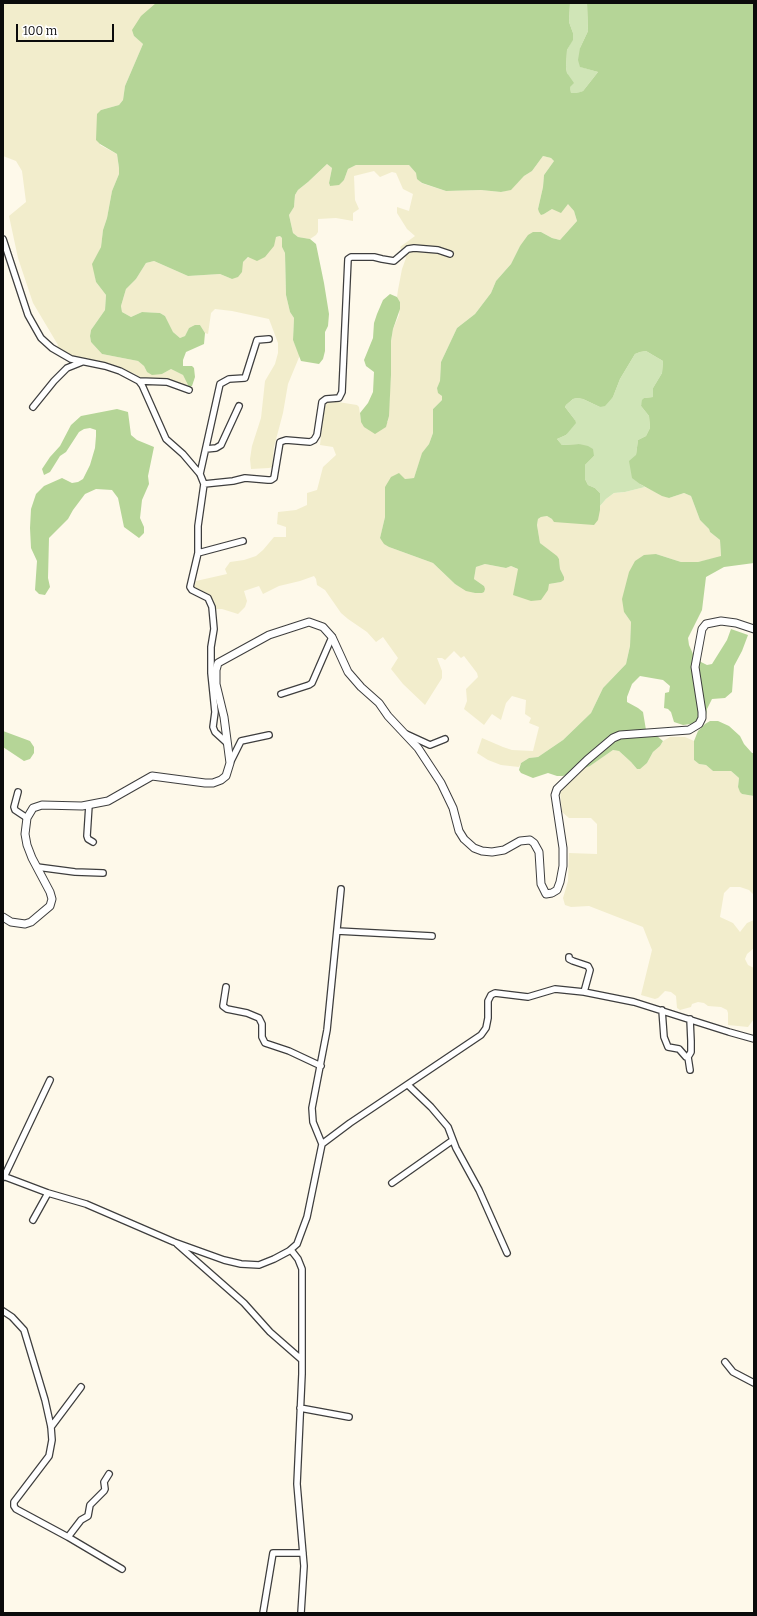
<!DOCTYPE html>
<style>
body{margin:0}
#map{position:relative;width:757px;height:1616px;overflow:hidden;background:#fef9ea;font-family:Bitter,serif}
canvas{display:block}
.frame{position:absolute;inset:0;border:4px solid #0b0b0b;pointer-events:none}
.scale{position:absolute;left:16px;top:24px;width:98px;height:18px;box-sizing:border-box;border:2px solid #0b0b0b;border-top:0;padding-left:5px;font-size:12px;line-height:14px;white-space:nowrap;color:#0b0b0b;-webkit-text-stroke:3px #fff;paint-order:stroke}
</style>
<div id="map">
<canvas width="757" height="1616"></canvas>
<div class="frame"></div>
<div class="scale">100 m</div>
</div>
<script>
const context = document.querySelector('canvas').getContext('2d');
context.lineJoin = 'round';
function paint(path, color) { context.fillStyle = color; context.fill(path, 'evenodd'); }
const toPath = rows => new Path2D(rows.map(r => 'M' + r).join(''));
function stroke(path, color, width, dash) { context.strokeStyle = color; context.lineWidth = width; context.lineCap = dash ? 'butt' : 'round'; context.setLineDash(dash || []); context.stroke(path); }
const farmland = toPath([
 [3,3,156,3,134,36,143,44,125,86,123,100,119,105,101,110,100,145,117,154,119,168,119,174,112,191,107,218,103,230,101,247,93,264,96,282,106,295,105,310,91,330,90,336,91,342,102,354,138,361,144,366,147,372,162,374,171,369,183,375,189,387,171,381,141,378,135,374,111,366,68,355,57,348,58,345,33,303,18,258,9,216,26,202,22,171,16,161,3,156],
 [543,156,551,158,554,161,544,175,543,187,538,209,544,214,552,209,568,203,574,211,577,221,560,240,552,238,541,232,520,246,511,264,496,281,491,293,475,314,457,328,441,362,440,382,437,388,442,396,442,400,433,409,433,433,429,444,422,454,414,478,405,479,385,487,385,517,380,538,389,547,433,563,455,584,475,593,484,592,484,586,474,579,476,567,485,564,506,568,511,566,549,584,561,582,564,577,560,569,559,559,540,543,537,525,538,519,541,517,547,516,552,519,600,510,600,506,606,499,614,493,625,492,645,487,669,498,684,493,691,496,700,520,709,529,710,532,720,540,721,557,698,562,681,562,656,554,624,612,631,622,630,646,626,664,603,688,591,713,563,740,538,757,529,758,521,763,519,767,501,765,488,760,477,753,482,738,503,747,512,750,533,751,539,727,529,723,531,718,525,714,526,700,512,696,506,703,501,720,492,714,484,725,464,709,467,701,466,689,478,677,477,673,464,656,461,658,454,651,445,660,442,658,437,658,442,671,442,678,425,705,403,684,391,669,398,658,383,637,376,642,367,632,348,619,341,613,325,590,317,585,316,579,314,576,300,581,279,586,263,594,259,586,244,591,247,601,245,607,238,614,222,609,216,609,213,599,195,590,194,588,196,581,227,574,225,569,230,562,244,560,256,556,263,550,274,537,286,537,286,527,277,524,278,512,296,510,307,505,307,493,317,490,323,467,336,455,333,447,320,445,324,410,327,402,338,402,357,405,359,407,361,422,388,422,391,375,391,341,393,329,399,315,400,302,397,297,398,290,402,269,406,258,400,247,415,236,407,229,397,213,397,207,409,211,413,194,403,189,396,173,392,172,380,177,374,171,354,176,355,200,359,209,353,213,353,221,336,218,318,219,318,232,316,235,310,239,298,237,293,233,289,215,294,207,295,195,298,190,308,182,327,164,332,168,329,183,330,186,344,180,348,169,356,165,409,165,416,173,421,183,446,191,481,190,501,192,511,189,524,176,532,171],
 [280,236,282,238,282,247,285,253,286,295,290,312,294,318,293,340,300,355,288,384,283,413,274,447,272,467,269,468,251,469,250,459,252,446,261,418,265,381,275,364,278,353,278,343,269,319,232,311,215,309,211,313,208,334,205,333,200,325,189,328,185,336,180,338,173,332,165,316,160,313,142,312,131,317,122,312,121,306,126,289,136,279,146,263,154,261,188,276,220,274,232,279,243,262,249,257,276,237],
 [670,737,685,737,694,741,694,760,699,764,706,765,713,771,731,771,739,778,738,787,742,794,754,796,754,895,749,890,740,887,730,887,724,893,720,917,733,923,740,932,747,923,754,920,754,948,747,954,745,959,748,965,754,968,754,1019,748,1027,728,1025,728,1013,727,1010,721,1007,708,1006,704,1003,698,1002,692,1004,691,1007,680,1010,677,1008,676,996,671,992,665,991,658,998,655,999,641,995,652,950,643,927,589,906,571,907,565,905,563,898,568,881,569,853,597,854,597,824,591,818,569,818,562,812,560,792,563,786,577,770,590,766,613,750,619,751,631,762,637,769,647,763,653,752,660,746,663,741]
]);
const green = toPath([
 [570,3,587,3,588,31,580,48,581,67,598,72,583,91,578,93,571,93,566,67,567,50,573,39,573,33,569,22],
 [646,351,663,361,662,373,653,388,653,397,644,398,641,406,649,416,650,428,646,436,638,440,636,455,640,484,645,487,625,492,614,493,606,499,600,506,600,493,595,488,588,485,585,479,585,465,594,456,579,444,562,445,557,439,566,435,575,420,565,407,566,405,573,399,577,398,583,399,600,407,613,397,620,379,635,354,640,352]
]);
const forest = toPath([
 [156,3,570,3,569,22,573,33,573,40,567,50,566,67,567,73,574,83,570,87,571,93,577,93,583,91,598,72,580,67,578,60,580,48,588,31,587,3,754,3,754,563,724,567,706,577,702,610,688,638,689,645,693,654,701,662,707,665,712,664,727,640,731,629,748,635,742,651,734,666,732,692,725,698,712,699,707,709,705,722,683,725,674,722,671,712,668,709,664,708,665,693,669,692,670,686,663,680,640,676,632,684,627,697,627,702,638,708,643,712,647,736,657,736,663,741,660,746,653,752,647,763,640,769,637,769,631,762,619,751,613,750,590,766,563,776,557,776,548,773,533,778,521,773,519,770,521,763,529,758,538,757,563,740,591,713,603,688,626,664,630,646,631,622,624,612,622,599,629,572,635,561,644,555,656,554,681,562,698,562,721,556,720,540,710,532,709,529,700,520,691,496,684,493,669,498,662,496,640,484,632,478,629,461,636,455,638,440,646,436,650,428,649,416,641,406,642,400,644,398,653,397,653,388,662,373,663,361,646,351,640,352,635,354,620,379,613,397,605,406,600,407,583,399,577,398,573,399,566,405,565,407,575,420,576,423,566,435,557,439,562,445,579,444,588,446,593,449,594,456,585,465,585,479,588,485,595,488,600,493,600,510,598,520,594,525,554,522,552,519,547,516,541,517,538,519,537,525,540,543,557,556,559,559,560,569,564,577,564,580,561,582,549,584,548,590,541,600,531,601,513,595,518,569,511,566,506,568,485,564,476,567,474,579,484,586,485,589,484,592,482,593,475,593,466,591,455,584,433,563,389,547,384,544,380,538,385,517,385,487,391,477,399,473,405,479,414,478,422,453,429,444,433,433,433,409,442,400,442,396,438,393,437,388,440,381,441,362,457,328,475,314,491,293,496,281,511,264,520,246,528,235,533,232,541,232,552,238,560,240,577,221,574,211,568,204,561,213,552,209,544,214,541,215,539,212,538,209,543,187,544,175,554,161,551,158,543,156,532,171,524,176,511,190,501,192,481,190,446,191,422,183,417,179,416,173,409,165,356,165,348,169,344,180,339,185,330,186,329,183,332,168,327,164,308,182,298,190,295,195,294,207,289,215,293,233,298,237,310,239,316,244,324,283,329,314,328,326,325,332,325,351,323,359,319,364,301,361,293,340,294,318,290,312,286,295,285,253,282,247,282,238,280,236,276,237,274,246,265,257,257,261,248,257,243,262,242,272,238,277,232,279,220,274,188,276,154,261,146,263,136,279,126,289,121,306,122,312,131,317,142,312,160,313,165,316,173,332,180,338,185,336,189,328,195,325,200,325,205,333,204,344,186,352,183,360,183,366,192,366,194,368,195,377,192,386,189,387,183,375,171,369,162,374,152,375,147,372,144,366,138,361,102,354,91,342,90,336,91,330,105,310,106,295,96,282,92,264,101,247,103,230,107,218,112,191,119,174,119,168,117,154,100,144,96,140,97,114,101,110,119,105,123,100,125,86,143,44,134,36,132,30,141,16],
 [390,294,397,297,400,302,400,309,393,329,391,341,391,375,389,416,386,427,375,434,364,427,361,422,360,413,368,403,373,392,374,372,366,366,364,360,373,338,374,323,377,314,383,300],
 [117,409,128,412,131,435,137,440,154,447,148,476,149,484,142,500,140,518,144,527,144,533,139,538,124,527,118,498,112,490,96,489,85,494,73,510,68,519,49,538,48,578,50,587,45,595,39,594,35,590,37,561,31,548,30,528,31,509,36,494,44,486,62,478,72,483,78,482,83,479,90,465,95,448,96,436,96,430,90,428,84,429,79,432,66,452,60,456,50,472,44,475,42,469,50,457,60,446,71,425,81,416],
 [710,721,718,721,729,726,740,736,744,744,752,753,754,753,754,796,742,794,740,792,738,787,739,778,731,771,713,771,706,765,699,764,694,760,694,741,698,731,705,724],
 [3,731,30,741,34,747,34,753,30,759,24,761,3,747]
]);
const minor = toPath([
 [3,239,28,315,41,338,52,348,71,359,105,366,120,371,139,381,142,385,166,439,183,454,200,474,204,484,198,526,198,553],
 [139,381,167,382,189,390],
 [33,407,54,381,67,368,82,362],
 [206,449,216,448,221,445,239,406],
 [200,474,220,384,229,379,245,378,257,340,269,339],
 [204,484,233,481,245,478,268,480,271,480,274,478,280,442,286,440,310,442,314,440,317,435,322,402,326,399,339,398,342,392,348,259,351,257,374,257,382,259,394,261,408,249,414,248,438,250,450,254],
 [281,694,309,685,312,683,332,637],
 [406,734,430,745,445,739],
 [227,743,215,732,213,727,215,712,211,673,211,647,214,629,212,607,208,598,192,590,190,587,198,553,243,541],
 [230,763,241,741,269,735],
 [18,792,14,807,15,810,27,818],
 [89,805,87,836,88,839,93,842],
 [37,867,75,872,103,873],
 [337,931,432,936],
 [569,957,569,959,573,961,588,966,590,970,584,992],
 [226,987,223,1006,227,1009,247,1013,259,1018,262,1024,262,1037,265,1043,289,1051,321,1066],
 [662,1010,664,1037,668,1047,679,1049,686,1057,688,1057],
 [690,1070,688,1057,691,1052,691,1041,690,1019],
 [408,1085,431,1107,448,1127,456,1148,479,1190,507,1253],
 [322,1144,313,1122,312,1108,327,1030,341,889],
 [3,1176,48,1193,86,1204,174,1242,224,1260,241,1264,259,1265,274,1259,289,1251,297,1244,307,1217,322,1144,350,1123,481,1035,486,1028,488,1018,488,1001,491,995,495,993,528,997,555,989,584,992,634,1002,729,1032,754,1039],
 [4,1177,50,1080],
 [392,1183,453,1140],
 [33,1220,48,1193],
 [177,1244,244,1303,270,1332,302,1360,302,1374,297,1484,304,1566,301,1613],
 [291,1250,298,1259,302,1269,302,1361],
 [3,1311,12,1317,24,1330,45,1400,51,1427,52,1440,49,1456,14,1502,14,1506,16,1509,68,1537,122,1569],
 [725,1362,733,1372,754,1383],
 [300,1408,349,1417],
 [51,1427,81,1387],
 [68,1537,81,1520,88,1516,90,1505,104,1491,105,1489,104,1482,109,1474],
 [263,1613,273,1553,303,1553]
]);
const tertiary = toPath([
 [3,917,11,922,25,924,31,922,50,906,52,899,50,892,32,858,27,845,25,834,27,818,33,808,42,805,82,806,108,801,152,776,205,783,213,783,221,780,226,776,230,763,224,717,216,684,216,670,218,663,269,635,309,622,323,627,332,637,348,672,361,687,379,703,388,716,418,748,441,783,453,808,459,831,464,839,474,848,482,851,492,852,504,850,520,841,530,840,534,843,539,852,541,884,546,894,552,893,557,890,560,882,563,866,563,848,555,795,557,789,587,760,613,738,620,735,689,730,699,724,702,718,702,712,695,667,702,629,706,624,721,621,736,623,754,629]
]);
paint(farmland, '#f2edcc');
paint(green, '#d0e5b7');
paint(forest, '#b5d597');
stroke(minor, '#3e3e3e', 8);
stroke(tertiary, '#3e3e3e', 9);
stroke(minor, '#fff', 5.5);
stroke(tertiary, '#fff', 7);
</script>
